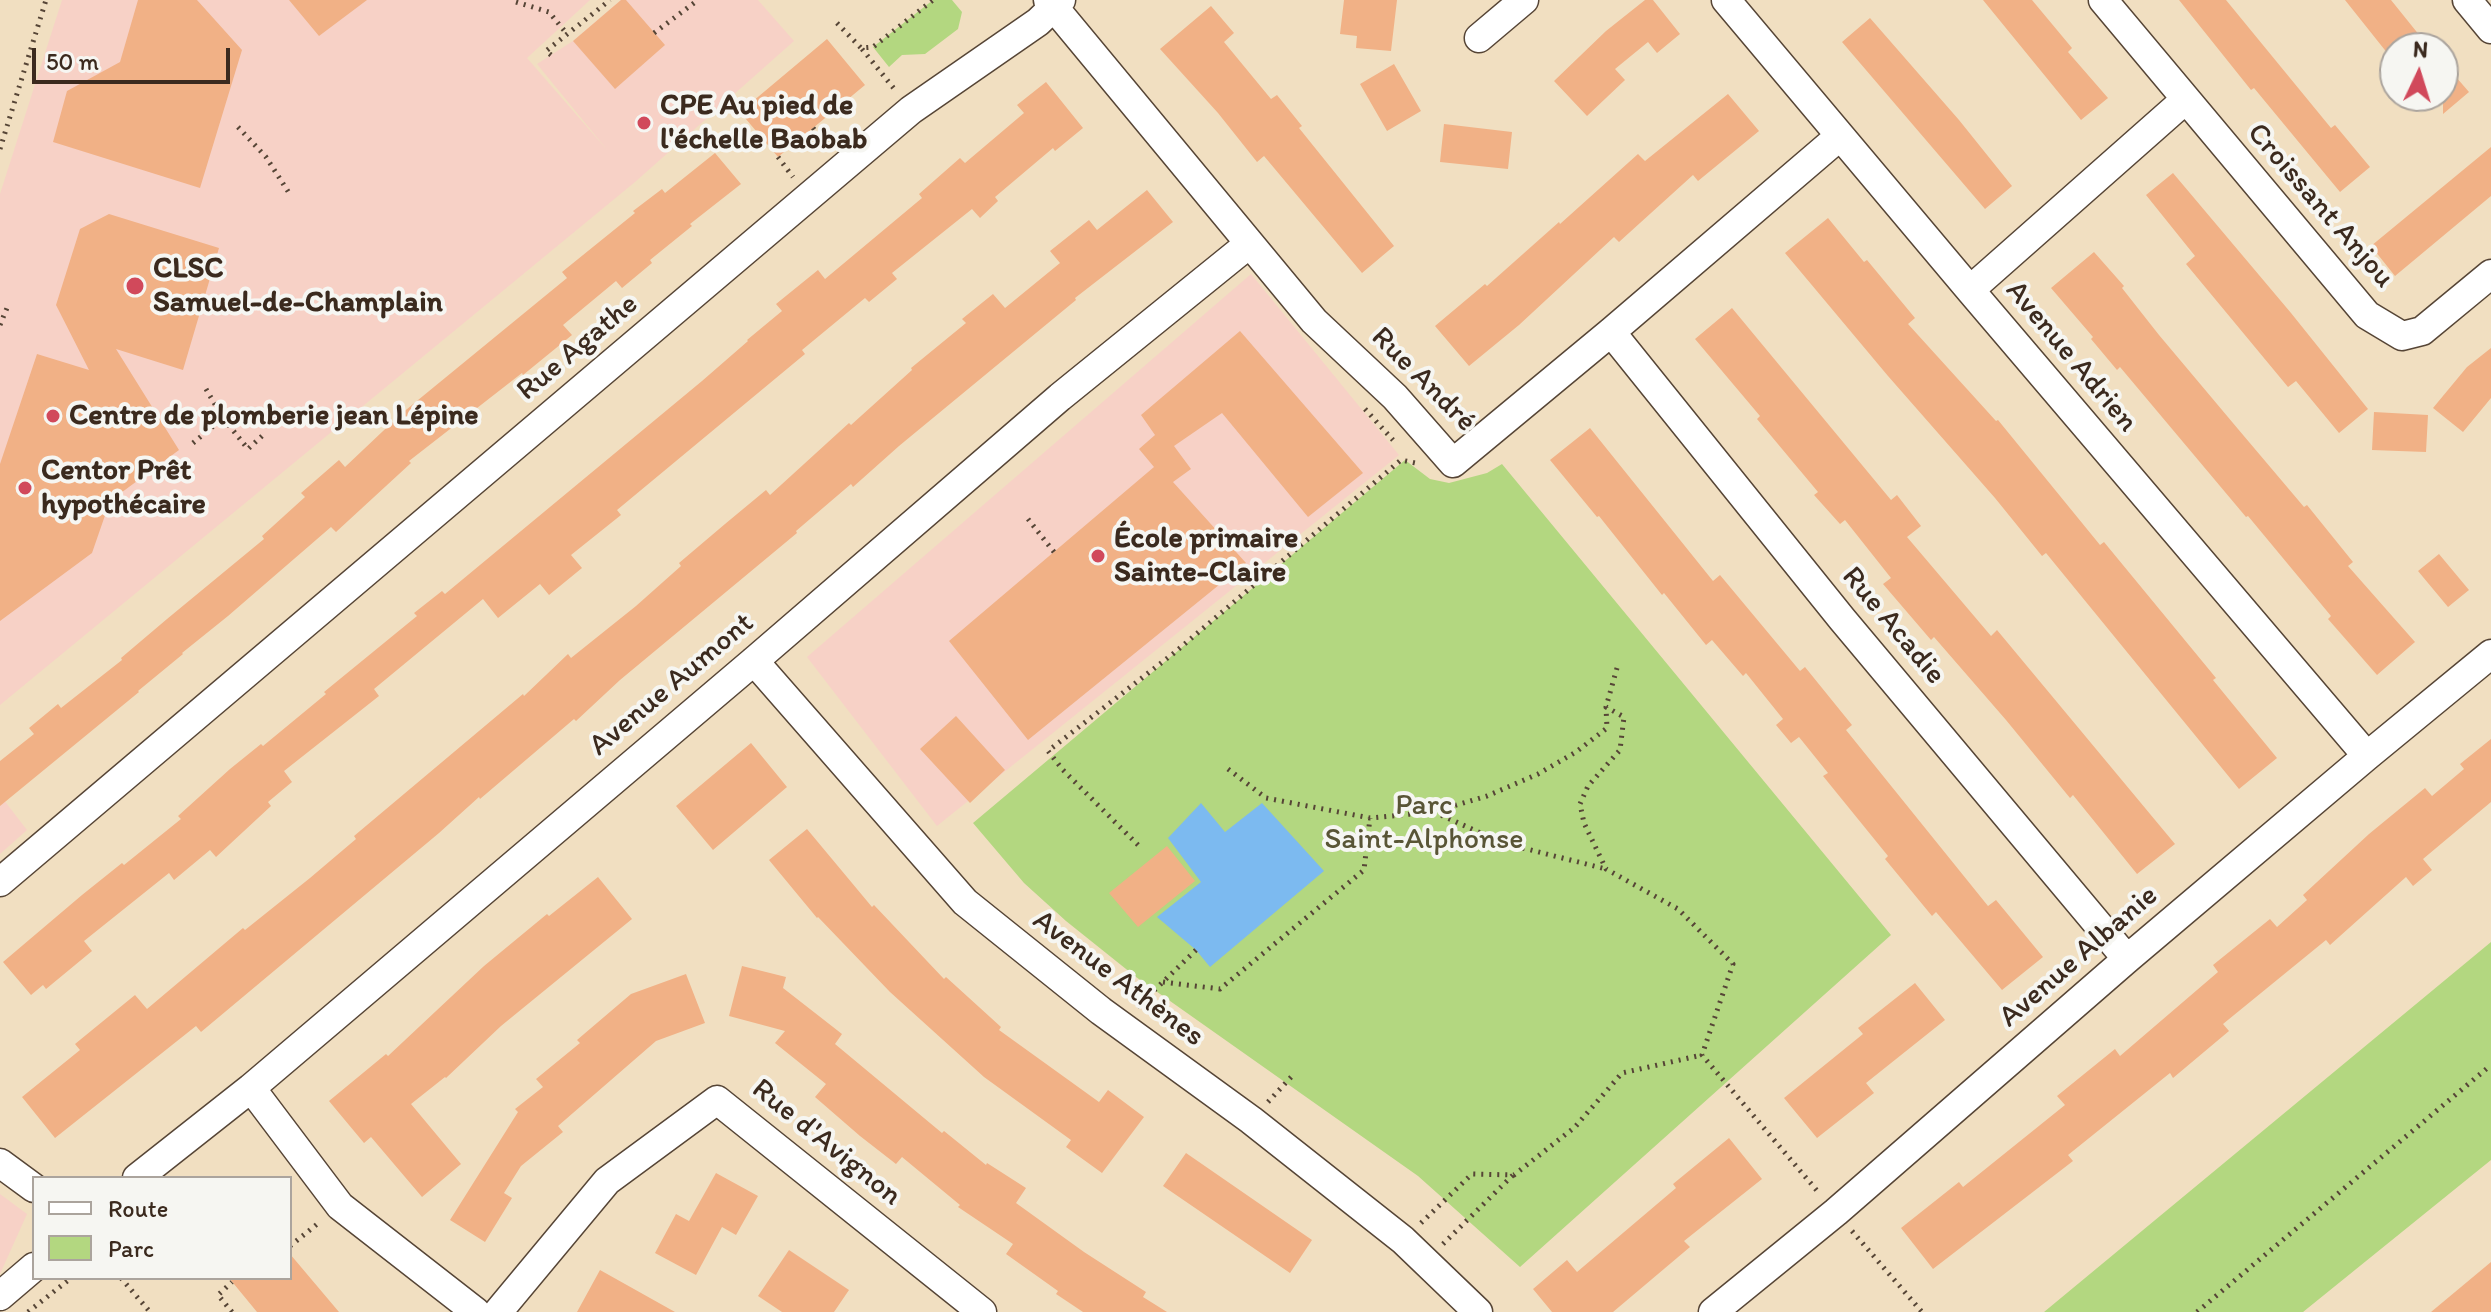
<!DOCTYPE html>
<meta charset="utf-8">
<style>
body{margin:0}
#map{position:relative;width:2491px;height:1312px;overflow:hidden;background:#f1dfc1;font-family:Itim,sans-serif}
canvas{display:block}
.legend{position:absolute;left:32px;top:1176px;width:260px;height:104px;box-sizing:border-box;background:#f6f6f2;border:2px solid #aba49d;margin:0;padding:10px 14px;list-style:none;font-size:24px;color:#3b2a1e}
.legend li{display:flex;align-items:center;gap:16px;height:40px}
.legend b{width:40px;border:2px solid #aba49d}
.north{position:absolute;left:2379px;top:32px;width:80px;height:80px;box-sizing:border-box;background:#f6f6f2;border:2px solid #aba49d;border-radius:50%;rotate:4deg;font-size:22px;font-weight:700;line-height:32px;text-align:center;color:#3b2a1e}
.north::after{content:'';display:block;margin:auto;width:28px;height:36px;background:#d1495b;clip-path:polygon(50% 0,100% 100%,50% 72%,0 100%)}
.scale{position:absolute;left:32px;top:48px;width:198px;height:36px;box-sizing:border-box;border:4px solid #3b2a1e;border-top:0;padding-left:10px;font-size:24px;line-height:28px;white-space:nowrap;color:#3b2a1e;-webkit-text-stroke:6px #f6f6f2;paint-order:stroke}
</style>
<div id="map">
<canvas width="2491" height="1312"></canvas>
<ul class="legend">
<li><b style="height:10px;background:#fff"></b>Route</li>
<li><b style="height:22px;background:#b3d780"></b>Parc</li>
</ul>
<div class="north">N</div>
<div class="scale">50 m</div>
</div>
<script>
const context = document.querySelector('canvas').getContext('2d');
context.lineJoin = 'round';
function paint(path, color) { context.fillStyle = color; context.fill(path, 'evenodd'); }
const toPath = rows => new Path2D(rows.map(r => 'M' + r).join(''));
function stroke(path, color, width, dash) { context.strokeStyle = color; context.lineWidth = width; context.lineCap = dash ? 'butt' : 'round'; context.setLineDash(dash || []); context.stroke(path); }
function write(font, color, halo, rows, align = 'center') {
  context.font = font + ' Itim,sans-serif'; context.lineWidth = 8; context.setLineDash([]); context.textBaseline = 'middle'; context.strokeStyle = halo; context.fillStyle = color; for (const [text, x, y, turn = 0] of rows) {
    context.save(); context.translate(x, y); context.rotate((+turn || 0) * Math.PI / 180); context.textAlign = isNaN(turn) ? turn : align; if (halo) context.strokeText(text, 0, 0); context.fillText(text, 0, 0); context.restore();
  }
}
const built = toPath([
 [62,0,590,0,527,58,608,151,537,64,573,41,621,0,758,0,794,41,635,182,0,705,0,194],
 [1251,274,1399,455,937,826,807,657],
 [0,795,27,830,0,854],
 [0,1194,27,1214,0,1274]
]);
const green = toPath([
 [933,0,952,0,962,12,958,29,925,54,902,55,889,67,873,47],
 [1405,460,1430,479,1449,483,1487,473,1502,464,1891,935,1520,1267,1418,1176,1136,977,1066,921,1024,883,973,823],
 [2491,942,2491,1160,2303,1312,2044,1312]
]);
const water = toPath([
 [1201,803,1225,832,1262,803,1324,871,1210,967,1196,950,1157,917,1201,882,1168,838]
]);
const building = toPath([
 [138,0,197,0,242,50,200,188,53,142,67,91,120,62],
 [289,0,367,0,319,36],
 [621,0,626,0,665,45,615,89,573,41],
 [1344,0,1397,0,1391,51,1356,48,1357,36,1340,34],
 [1645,0,1653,0,1680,34,1657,53,1648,42,1615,69,1625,80,1587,116,1554,81,1606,31],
 [1983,0,2032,0,2072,48,2068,52,2108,98,2081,120],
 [2179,0,2226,0,2331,128,2335,125,2370,167,2340,192,2254,88,2251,90],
 [2345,0,2391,0,2420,36,2406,48,2395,48,2395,57,2392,59],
 [1211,6,1234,33,1224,42,1271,99,1277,95,1302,126,1299,128,1394,246,1362,273,1264,156,1257,162,1218,113,1160,49],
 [1870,18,1959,120,2012,186,1985,209,1842,42],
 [827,39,865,85,778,157,740,112],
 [2443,62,2469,92,2443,114],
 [1394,64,1421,111,1387,131,1360,84],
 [1046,82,1083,128,1055,151,1053,148,995,197,998,201,980,218,972,209,892,273,897,279,869,302,865,298,802,350,805,354,617,510,621,515,571,555,582,568,549,595,540,584,498,618,483,599,374,689,379,696,284,771,292,782,268,802,271,806,216,857,210,850,174,880,169,873,84,941,92,951,46,989,43,985,31,995,3,962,82,895,122,863,124,865,181,819,178,816,230,769,261,744,263,746,326,694,324,692,417,616,414,613,442,591,445,594,702,381,748,341,747,340,782,311,776,304,818,270,825,279,922,198,919,194,960,158,965,163,1024,113,1017,105],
 [1728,94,1759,131,1698,181,1693,175,1619,242,1614,237,1519,325,1469,366,1435,326,1485,284,1487,286,1559,222,1560,224,1638,154,1645,161],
 [1444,124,1512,132,1508,169,1440,162],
 [2491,147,2491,196,2395,276,2371,246],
 [715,153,741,184,690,224,692,226,650,260,652,263,622,288,616,281,563,325,572,335,523,375,522,373,409,461,411,463,336,532,331,527,228,616,182,653,183,654,138,691,139,692,0,806,0,761,34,734,29,728,58,704,61,708,122,660,121,658,167,619,264,539,262,536,305,497,301,493,339,460,345,467,401,414,567,278,562,272,635,213,633,211,662,189,665,193],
 [2173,173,2291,313,2368,409,2339,433,2296,381,2288,387,2186,264,2195,256,2146,195],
 [1147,190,1173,222,1075,298,1076,300,899,446,853,487,851,484,796,531,797,533,620,680,576,721,574,719,480,799,479,797,439,833,201,1032,196,1026,55,1138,22,1097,80,1050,75,1044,135,995,147,1009,243,928,245,930,310,878,356,839,354,836,523,694,524,696,568,654,571,658,636,606,681,566,679,563,725,524,766,490,770,495,849,423,851,425,912,370,911,368,966,323,962,319,993,294,1005,308,1060,263,1050,251,1089,220,1097,230],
 [109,214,219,248,183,370,116,349,179,450,110,501,92,553,0,621,0,464,37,354,89,370,56,305,80,229],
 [1828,218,1864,262,1867,260,1915,318,1908,324,1996,421,1998,420,2100,545,2104,542,2216,678,2213,680,2277,758,2239,789,2046,553,2042,556,1995,498,1888,376,1785,253],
 [2094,252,2124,286,2122,288,2159,335,2238,429,2304,507,2307,505,2353,562,2348,566,2415,642,2377,675,2328,619,2331,616,2248,516,2246,517,2120,367,2117,370,2091,339,2093,337,2051,288],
 [1732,308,1891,500,1897,495,1921,526,1907,537,1991,636,1997,630,2175,844,2137,874,2073,795,2070,798,2006,720,1934,637,1931,640,1883,584,1891,578,1845,520,1840,524,1814,495,1818,492,1757,419,1760,416,1695,339],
 [1240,331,1363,473,1308,517,1222,413,1174,446,1191,469,1173,482,1246,563,1028,740,949,641,1154,467,1139,449,1155,435,1141,415],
 [2491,348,2491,398,2463,432,2433,408,2467,367],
 [2374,412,2428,415,2426,452,2372,450],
 [1590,428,1713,581,1720,575,1800,671,1805,667,1852,725,1846,730,1988,906,1996,900,2043,957,2002,990,1936,912,1932,916,1885,859,1888,856,1823,776,1828,773,1799,737,1791,743,1776,725,1783,719,1746,673,1743,676,1712,640,1706,645,1664,593,1662,595,1599,516,1597,517,1550,460],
 [2439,554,2469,590,2448,607,2418,571],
 [956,716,1005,770,970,803,920,749],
 [2491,739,2491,802,2423,859,2432,870,2413,886,2406,877,2330,945,2326,940,2223,1024,2229,1031,2173,1078,2170,1073,2068,1155,2073,1161,1933,1269,1901,1228,1959,1182,1963,1187,2065,1105,2057,1096,2115,1049,2120,1056,2218,972,2213,965,2270,919,2277,927,2307,900,2303,895,2369,834,2425,788,2432,796,2464,769,2460,764],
 [751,743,787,787,713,850,676,806],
 [807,829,872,907,874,905,944,979,946,977,1001,1027,999,1030,1099,1102,1108,1090,1144,1117,1102,1173,1066,1147,1071,1140,984,1077,890,992,818,917,817,918,769,860],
 [1167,846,1195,881,1138,927,1109,893],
 [598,877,632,919,501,1026,446,1078,445,1077,411,1104,461,1164,422,1197,371,1137,364,1143,329,1101,386,1054,388,1056,484,966,547,914,549,916],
 [742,966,786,977,783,988,842,1034,835,1044,942,1133,944,1131,986,1165,987,1163,1026,1188,1016,1203,1084,1252,1146,1292,1143,1297,1167,1312,1083,1312,1056,1294,1058,1291,1006,1254,1013,1244,958,1207,960,1205,902,1157,896,1164,860,1136,815,1097,826,1084,775,1043,785,1031,729,1016],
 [686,974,705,1023,656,1041,558,1126,563,1132,521,1166,504,1193,512,1198,485,1242,450,1220,518,1112,515,1109,543,1087,536,1079,580,1043,577,1040,631,994],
 [1915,983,1945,1020,1866,1083,1874,1093,1817,1138,1784,1098,1863,1034,1858,1028],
 [1729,1138,1762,1179,1684,1241,1690,1247,1613,1312,1552,1312,1533,1289,1567,1260,1577,1272,1676,1188,1673,1184],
 [1186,1153,1312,1240,1290,1273,1163,1186],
 [716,1173,758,1196,736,1235,722,1227,696,1275,655,1253,676,1214,689,1221],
 [789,1250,849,1290,834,1312,782,1312,758,1296],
 [290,1254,339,1312,257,1312,229,1278,290,1278],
 [2491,1262,2491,1312,2431,1312],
 [600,1270,675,1312,577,1312]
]);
const path = toPath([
 [516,2,549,12,567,34],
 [837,23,861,48,873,47,933,0],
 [654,33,698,0],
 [862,49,896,91],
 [551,55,546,51,610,0],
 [238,127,266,157,291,196],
 [813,128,827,146],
 [0,149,46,0],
 [778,157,793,177],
 [0,325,9,303],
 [206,389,223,418],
 [1365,409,1393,440],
 [193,443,223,418,248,449,262,436],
 [1028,519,1054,552],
 [1617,668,1606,707,1624,717,1620,750,1588,786,1580,804,1584,823,1606,869,1678,909,1733,964,1702,1055,1819,1193],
 [1228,769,1266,798,1370,818,1433,812,1487,796,1538,774,1576,752,1607,728,1606,708],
 [1434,812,1503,843,1606,869],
 [1138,845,1063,770,1048,751,1174,653,1401,460,1420,464],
 [1163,982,1220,989,1364,870,1370,818],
 [1137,1007,1196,950],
 [1268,1102,1293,1075],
 [1421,1223,1472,1174,1514,1175,1575,1127,1622,1073,1702,1055],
 [1852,1231,1922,1312],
 [1443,1244,1513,1175],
 [290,1246,321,1221],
 [121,1278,150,1312],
 [28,1312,71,1278],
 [232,1312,218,1295,232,1282],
 [2197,1312,2491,1065]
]);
const street = toPath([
 [1048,0,1314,321,1395,397,1453,463,1611,332,1840,136],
 [1726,0,1970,290,2367,756],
 [2103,0,2367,315,2402,336,2422,331,2491,274],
 [2467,0,2491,29],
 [1479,38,1524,0],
 [1970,290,2185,100],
 [1611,332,1842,619,2127,959],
 [754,661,965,902,1101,1011,1251,1120,1403,1240,1478,1312],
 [0,882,911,110,1038,22,1061,0],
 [251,1088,340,1206,476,1312],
 [0,1163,34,1188],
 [137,1178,251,1088,754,661,1060,397,1249,244],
 [0,1296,34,1267],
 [498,1312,607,1181,717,1100,982,1312],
 [1713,1312,1836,1212,2127,959,2367,756,2491,654]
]);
const markers = [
 [644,123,8,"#d1495b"],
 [135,286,10,"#d1495b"],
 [53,416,8,"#d1495b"],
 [25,488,8,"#d1495b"],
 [1098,556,8,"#d1495b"]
];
const poiNames = [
 ["CPE Au pied de",660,106],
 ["l'échelle Baobab",660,140],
 ["CLSC",153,269],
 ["Samuel-de-Champlain",153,303],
 ["Centre de plomberie jean Lépine",69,416],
 ["Centor Prêt",41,471],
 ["hypothécaire",41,505],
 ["École primaire",1114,539],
 ["Sainte-Claire",1114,573]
];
const streetNames = [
 ["Croissant Anjou",2320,206,49],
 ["Rue Agathe",578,348,-40],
 ["Avenue Adrien",2071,357,50],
 ["Rue André",1423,380,45],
 ["Rue Acadie",1893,626,50],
 ["Avenue Aumont",672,685,-40],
 ["Avenue Albanie",2079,957,-41],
 ["Avenue Athènes",1118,979,37],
 ["Rue d'Avignon",826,1143,39]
];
const parkNames = [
 ["Parc",1424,806],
 ["Saint-Alphonse",1424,840]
];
paint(built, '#f7d1c6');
paint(green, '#b3d780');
paint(water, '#7cbaf0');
paint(building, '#f1b186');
stroke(street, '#564536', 31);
stroke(path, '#564536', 5, [2, 6]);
stroke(street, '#fff', 28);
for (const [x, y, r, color] of markers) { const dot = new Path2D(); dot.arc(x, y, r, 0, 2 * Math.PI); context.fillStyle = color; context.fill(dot); stroke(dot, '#f6f6f2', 3); }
write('bold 30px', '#3b2a1e', '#f6f6f2', poiNames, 'left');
write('30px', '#3b2a1e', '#f6f6f2', streetNames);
write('30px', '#595536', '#f6f6f2', parkNames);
</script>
